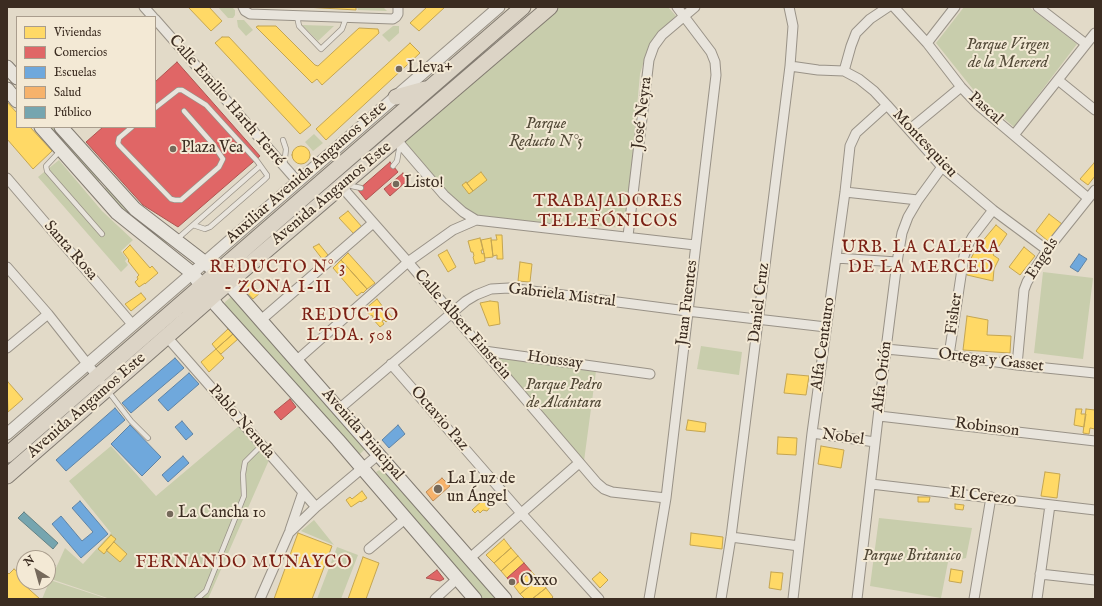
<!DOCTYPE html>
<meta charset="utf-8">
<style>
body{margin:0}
#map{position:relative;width:1102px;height:606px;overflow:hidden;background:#e2dac8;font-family:"IM FELL English",serif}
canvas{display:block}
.frame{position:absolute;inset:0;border:8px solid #3b2c21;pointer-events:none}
.legend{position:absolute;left:16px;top:16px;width:140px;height:112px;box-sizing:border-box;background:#f3e9d5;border:1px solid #a99d8d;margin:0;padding:5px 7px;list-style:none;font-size:12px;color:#3b2c21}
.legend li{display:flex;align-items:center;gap:8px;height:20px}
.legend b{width:20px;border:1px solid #a99d8d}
.north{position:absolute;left:16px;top:550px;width:40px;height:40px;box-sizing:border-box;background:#f3e9d5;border:1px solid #a99d8d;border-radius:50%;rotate:323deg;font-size:11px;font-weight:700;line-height:16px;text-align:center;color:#3b2c21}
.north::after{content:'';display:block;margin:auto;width:14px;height:18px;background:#75695b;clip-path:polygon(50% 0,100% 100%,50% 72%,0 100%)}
</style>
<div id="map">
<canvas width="1102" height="606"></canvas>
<div class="frame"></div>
<ul class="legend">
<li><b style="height:11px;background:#ffd966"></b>Viviendas</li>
<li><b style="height:11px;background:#e06666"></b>Comercios</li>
<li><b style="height:11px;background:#6fa8dc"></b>Escuelas</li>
<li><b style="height:11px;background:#f6b26b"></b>Salud</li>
<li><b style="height:11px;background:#76a5af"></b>Público</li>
</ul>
<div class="north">N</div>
</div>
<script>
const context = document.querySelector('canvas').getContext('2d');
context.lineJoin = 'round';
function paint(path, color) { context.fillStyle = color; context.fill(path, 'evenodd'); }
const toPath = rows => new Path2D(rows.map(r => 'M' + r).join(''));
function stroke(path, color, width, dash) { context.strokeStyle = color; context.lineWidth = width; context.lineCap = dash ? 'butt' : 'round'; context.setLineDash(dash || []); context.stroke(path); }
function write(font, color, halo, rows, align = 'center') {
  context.font = font + ' "IM FELL English",serif'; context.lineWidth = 4; context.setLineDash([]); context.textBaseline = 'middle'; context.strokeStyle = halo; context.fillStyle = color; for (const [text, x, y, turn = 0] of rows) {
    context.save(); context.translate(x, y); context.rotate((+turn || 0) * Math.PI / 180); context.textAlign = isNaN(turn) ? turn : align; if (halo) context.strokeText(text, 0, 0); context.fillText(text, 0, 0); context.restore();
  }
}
const green = toPath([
 [218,7,232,7,235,10,235,15,233,18,228,18],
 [357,7,383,7,387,11,358,10],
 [560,7,668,7,676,16,657,34,647,51,640,74,626,228,482,218,465,208,446,192,401,142],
 [964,7,1029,7,1077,44,1014,127,980,98,936,43],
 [237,20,244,20,253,30,246,36,238,27],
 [302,25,334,26,318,41],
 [393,26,399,26,399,33,389,42,382,35],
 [46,127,54,127,101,179,96,183],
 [314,134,323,143,313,151,305,142],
 [59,160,102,211,133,240,121,251,127,259,125,261,128,265,121,272,38,177],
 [105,188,108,188,169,241,166,244,126,215,103,189],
 [1043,272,1093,278,1083,359,1034,353],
 [231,297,235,297,366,448,358,456,224,307,225,302],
 [701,346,742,352,739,375,697,369],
 [493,356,596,371,584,461],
 [91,389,94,391,7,467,7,462],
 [239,426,269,460,208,599,110,599,51,579,65,548,83,564,111,533,69,481,111,446,156,496],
 [383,468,496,599,482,599,376,472],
 [879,518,972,528,966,558,948,562,941,598,870,586],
 [314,520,334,545,301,531],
 [337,547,358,555,341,599,317,599],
 [50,580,108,599,42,599]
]);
const homes = toPath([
 [188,7,209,7,222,21,211,31,188,7],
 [305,7,356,7,356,10,305,7],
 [427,7,445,7,419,31,410,23,427,7],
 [258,26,276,26,315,65,318,66,359,28,378,29,379,33,322,85,317,79,312,83,256,27,258,26],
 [222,37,229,37,311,125,300,134,215,43,222,37],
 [410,43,420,53,326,140,316,129,410,43],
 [7,102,17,113,17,127,30,127,52,151,33,169,7,139,7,102],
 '292 155a9 9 0 1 1 18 0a9 9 0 1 1-18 0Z',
 [1094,163,1095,164,1095,176,1088,185,1080,179,1094,163],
 [481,172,487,180,473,191,467,183,481,172],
 [466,182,473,191,469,194,462,185,466,182],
 [348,211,362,227,354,234,339,218,348,211],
 [1049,214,1062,224,1048,241,1036,231,1049,214],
 [996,225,1007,234,993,255,999,259,994,269,993,281,967,275,968,264,976,249,996,225],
 [496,235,502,235,503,259,497,259,497,255,493,256,491,240,497,240,496,235],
 [480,238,483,250,481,250,482,254,484,253,485,261,475,264,473,257,474,256,473,252,471,252,468,241,480,238],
 [491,238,493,257,485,258,481,240,491,238],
 [319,244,328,255,323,260,313,247,319,244],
 [130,245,150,268,152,266,158,273,145,284,145,283,139,287,135,282,138,279,137,277,139,275,128,261,129,260,123,252,130,245],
 [1024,247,1035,256,1020,275,1009,267,1024,247],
 [447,250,456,267,448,272,438,255,447,250],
 [348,253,375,283,367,289,341,260,348,253],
 [341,260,367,289,363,293,362,292,357,296,333,268,341,260],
 [520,262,532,264,530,282,518,281,520,262],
 [250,281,260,293,253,299,243,288,250,281],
 [141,293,146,299,131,311,125,304,141,293],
 [377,299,383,307,382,308,386,313,388,312,392,317,386,322,384,320,382,321,384,324,380,327,372,318,373,317,372,315,370,316,365,309,377,299],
 [490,301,498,302,500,324,489,326,480,303,490,301],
 [967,316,988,320,987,335,1011,336,1010,353,963,350,967,316],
 [228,329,233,334,216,349,212,344,228,329],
 [233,334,238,339,221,354,216,349,233,334],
 [216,349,224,358,209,372,201,362,216,349],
 [787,374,809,376,806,395,784,393,787,374],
 [8,382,23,399,8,412,7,383,8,382],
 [1076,409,1082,409,1081,414,1086,414,1084,427,1074,425,1076,409],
 [1086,409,1095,410,1095,429,1090,428,1089,434,1083,433,1086,409],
 [688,420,706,423,705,432,686,430,688,420],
 [778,437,797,438,796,455,777,454,778,437],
 [821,446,844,450,841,468,818,464,821,446],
 [1045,472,1060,474,1057,498,1041,496,1045,472],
 [362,491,367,498,361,502,360,501,351,507,346,500,350,497,352,499,362,491],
 [918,497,930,497,929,502,918,502,918,497],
 [484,499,491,506,487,511,483,510,480,513,478,510,475,513,472,510,484,499],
 [955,504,964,505,963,510,955,509,955,504],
 [298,533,332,546,312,599,274,599,298,533],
 [691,533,723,537,722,549,690,545,691,533],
 [111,535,116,539,104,554,98,549,111,535],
 [504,539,511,548,494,563,486,555,504,539],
 [114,542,127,554,120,562,106,550,114,542],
 [511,548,518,556,501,571,494,563,511,548],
 [518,556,524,563,507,578,501,571,518,556],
 [363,557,379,563,366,599,348,599,363,557],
 [14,569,24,577,21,582,40,599,9,599,7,597,7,572,9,574,14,569],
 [951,569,963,571,961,583,949,581,951,569],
 [531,571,538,579,520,594,514,586,531,571],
 [600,572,608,580,600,588,592,579,600,572],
 [771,572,783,573,781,590,769,588,771,572],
 [538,579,546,588,532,599,525,599,520,594,538,579],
 [546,588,553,597,551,599,532,599,546,588]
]);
const shops = toPath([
 [177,62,260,156,178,227,143,205,86,142,103,127,155,127,155,82,177,62],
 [390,162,398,172,366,200,358,190,390,162],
 [403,173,408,180,390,196,384,189,403,173],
 [290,399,296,407,281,420,274,412,290,399],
 [524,563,531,571,514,586,507,578,524,563],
 [437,570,444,579,440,581,426,578,437,570]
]);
const schools = toPath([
 [1079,254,1087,259,1078,272,1070,267,1079,254],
 [175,358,184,368,131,413,122,403,175,358],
 [189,373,199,384,168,411,158,400,189,373],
 [115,408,125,420,66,471,56,460,115,408],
 [182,421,193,434,186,440,175,427,182,421],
 [130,425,161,457,142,476,111,444,130,425],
 [398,425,405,434,389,448,382,440,398,425],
 [183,456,189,463,168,482,162,475,183,456],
 [80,501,108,534,81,558,52,524,61,516,82,541,93,532,72,508,80,501]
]);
const health = toPath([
 [442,478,450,486,433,501,426,492,442,478]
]);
const public = toPath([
 [24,512,58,543,53,549,18,518,24,512],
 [34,554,42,558,32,558,34,554],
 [48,561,55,565,50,575,48,574,48,561]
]);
const service = toPath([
 [297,16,299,26,321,49,342,29,346,18],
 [155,108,178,90,182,90,206,105,257,161,267,175,267,177,265,179,210,227,205,229,193,225],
 [132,127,119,138,118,143,119,145,171,199,175,200,181,200,219,167,223,159,212,143,184,111],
 [283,140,286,149,284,166],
 [60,151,46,166,47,171,102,234],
 [393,166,397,161,400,144],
 [347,185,361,188],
 [176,240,260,166],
 [108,391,131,421,148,438],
 [197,599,206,591,244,496,243,474,245,462,262,445]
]);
const minor = toPath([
 [144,7,153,17],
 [243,7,245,11,250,14,393,19,396,17,398,14,398,7],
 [894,7,927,43,961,87,978,105,1088,198],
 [1038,7,1086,44],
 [155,19,298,182],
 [927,43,955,7],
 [790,66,818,70,844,71,859,79,874,91,887,105,942,167,993,210,1047,250],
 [844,71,851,46,856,33,870,19,888,7],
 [1058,80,1095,110],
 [909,130,961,87],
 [1014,135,1095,33],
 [396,139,444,195,463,212,476,220],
 [7,178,132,324],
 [341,186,408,262,597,483,604,489,612,492,666,498],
 [845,192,918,200],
 [628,236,649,60,654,46,662,35,695,7],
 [836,258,897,262],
 [7,267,48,314,100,380],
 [261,320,373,223],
 [167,337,316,507],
 [7,348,48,314],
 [886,349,949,355,1017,365,1095,373],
 [484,351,650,374],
 [949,355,964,256,969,243,973,236,993,210],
 [297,360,408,262,453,230,476,220,695,245],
 [391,364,521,513,599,599],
 [1017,365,1024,290,1027,282,1047,250,1095,190],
 [339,409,466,301,476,295,491,289,509,288,687,311,826,327],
 [879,416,1095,441],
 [812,433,875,442],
 [871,484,1095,510],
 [290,530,303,492],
 [731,537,799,546],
 [369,549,405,519],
 [470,558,579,463],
 [1040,574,1095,580],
 [260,599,289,533,316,507,378,455],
 [435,599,457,579],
 [649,599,666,498,716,75,715,62,711,52,677,7],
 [721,599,731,537,790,66,793,26,789,7],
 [793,599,812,433,845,192,850,146,856,133,887,105],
 [857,599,886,349,897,262,902,233,908,217,918,200,942,167],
 [974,599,991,497],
 [1037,599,1050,505]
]);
const tertiary = toPath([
 [7,434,499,7]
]);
const secondary = toPath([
 [7,67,17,78],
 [7,89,17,101],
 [41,127,117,213,192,273,217,306,338,440,475,599],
 [61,127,135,209,217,272,228,283,505,599]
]);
const primary = toPath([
 [396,97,425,89],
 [7,455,523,7],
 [7,476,228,283,550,7]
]);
const markers = [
 [399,69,4,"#75695b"],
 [173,149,4,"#75695b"],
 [396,184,4,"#75695b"],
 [438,489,5,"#75695b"],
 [170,514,4,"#75695b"],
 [512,582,4,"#75695b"]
];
const parkNames = [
 ["Parque Virgen",1008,46],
 ["de la Mercerd",1008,64],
 ["Parque",546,125],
 ["Reducto N°5",546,143],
 ["Parque Pedro",564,386],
 ["de Alcántara",564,404],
 ["Parque Britanico",912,557]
];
const poiNames = [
 ["Lleva+",407,69],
 ["Plaza Vea",181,149],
 ["Listo!",404,184],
 ["La Luz de",447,480],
 ["un Ángel",447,498],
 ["La Cancha 10",178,514],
 ["Oxxo",520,582]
];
const streetNames = [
 ["Calle Emilio Harth Terré",226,101,49],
 ["Pascal",985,109,42],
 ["José Neyra",643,113,-83],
 ["Montesquieu",924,144,47],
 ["Auxiliar Avenida Angamos Este",307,173,-41],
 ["Avenida Angamos Este",332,194,-40],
 ["Santa Rosa",70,251,49],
 ["Engels",1043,259,-57],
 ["Gabriela Mistral",562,296,7],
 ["Juan Fuentes",688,303,-83],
 ["Daniel Cruz",760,303,-83],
 ["Fisher",955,314,-82],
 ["Calle Albert Einstein",462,325,49],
 ["Alfa Centauro",824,344,-82],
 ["Houssay",555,361,8],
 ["Ortega y Gasset",991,361,7],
 ["Alfa Orión",883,377,-83],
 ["Avenida Angamos Este",87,406,-41],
 ["Octavio Paz",439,419,49],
 ["Pablo Neruda",241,422,49],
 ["Robinson",987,428,7],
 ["Avenida Principal",362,435,49],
 ["Nobel",843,438,8],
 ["El Cerezo",983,497,7]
];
const neighbourhoodNames = [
 ["TRABAJADORES",608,203],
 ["TELEFÓNICOS",608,223],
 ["URB. LA CALERA",921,249],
 ["DE LA MERCED",921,269],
 ["REDUCTO N° 3",278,269],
 ["- ZONA I-II",278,289],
 ["REDUCTO",350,317],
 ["LTDA. 508",350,337],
 ["FERNANDO MUNAYCO",244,564]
];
paint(green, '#c8cdac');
paint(homes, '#ffd966');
stroke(homes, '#c4a551', 1);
paint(shops, '#e06666');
stroke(shops, '#ae5551', 1);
paint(schools, '#6fa8dc');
stroke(schools, '#5f83a4', 1);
paint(health, '#f6b26b');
stroke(health, '#be8a55', 1);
paint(public, '#76a5af');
stroke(public, '#648184', 1);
stroke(service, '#999287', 6);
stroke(minor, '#999287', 11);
stroke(tertiary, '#999287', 13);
stroke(secondary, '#827b71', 15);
stroke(primary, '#827b71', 17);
stroke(service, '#e8e4dc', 4.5);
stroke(minor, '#e8e4dc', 9);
stroke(tertiary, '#e8e4dc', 11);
stroke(secondary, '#e8e4dc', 13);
stroke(primary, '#dcd4c6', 15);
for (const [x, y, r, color] of markers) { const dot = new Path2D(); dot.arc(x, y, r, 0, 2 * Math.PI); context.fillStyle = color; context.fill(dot); stroke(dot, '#f3e9d5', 1.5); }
write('italic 16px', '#534a38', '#f3e9d5', parkNames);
write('16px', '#3b2c21', '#f3e9d5', poiNames, 'left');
write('16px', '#3b2c21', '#f3e9d5', streetNames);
context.letterSpacing = '1px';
write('17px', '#7a1f14', '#f3e9d5', neighbourhoodNames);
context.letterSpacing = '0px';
</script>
